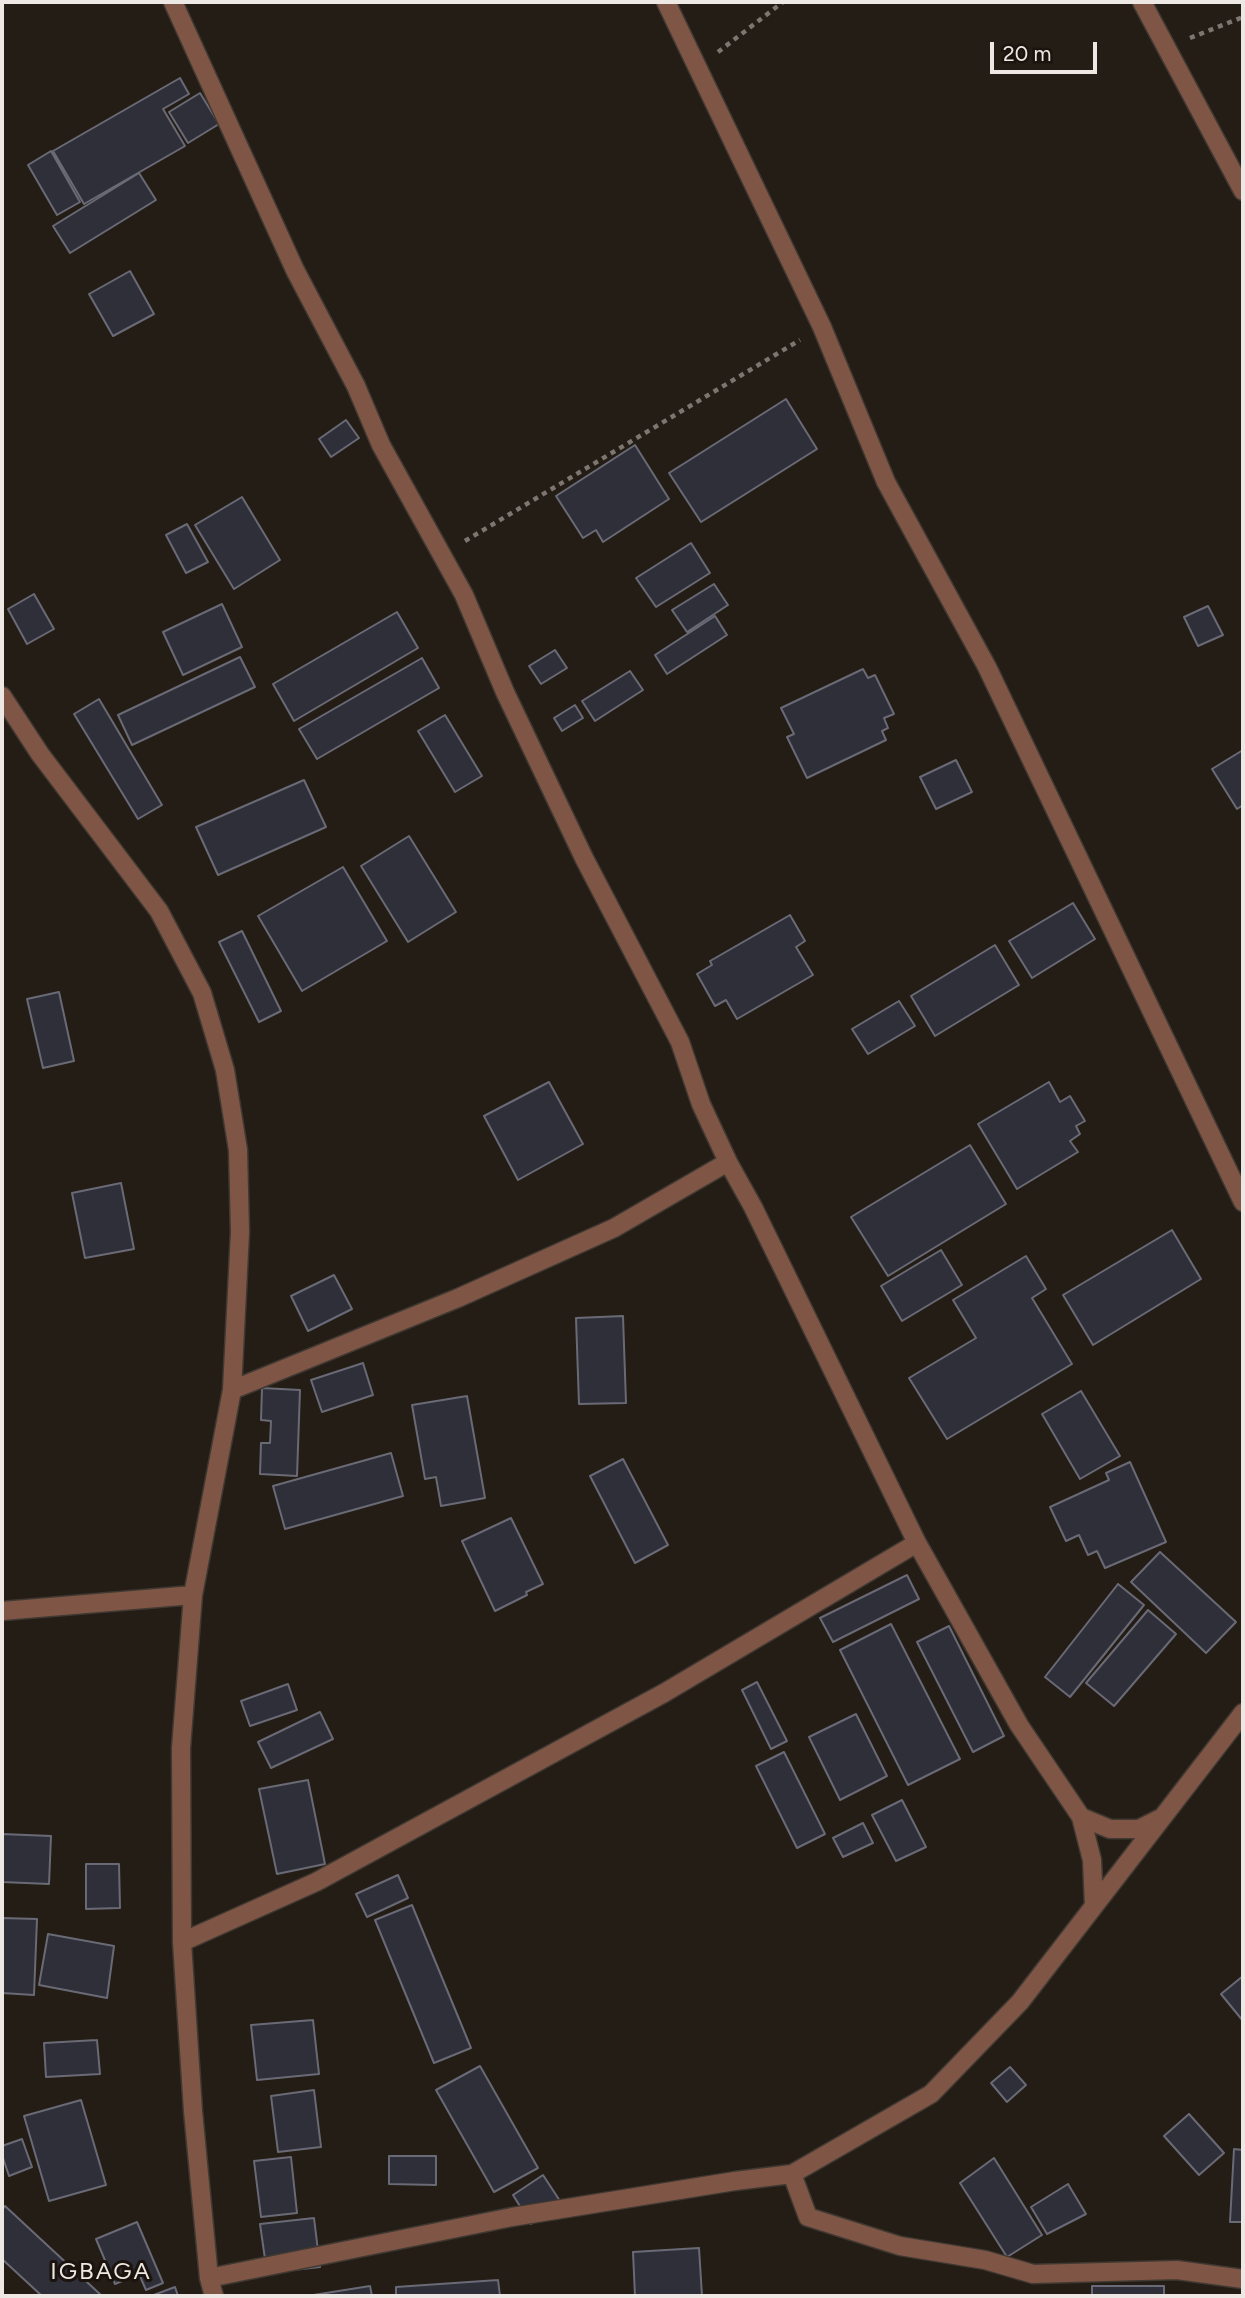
<!DOCTYPE html>
<style>
body{margin:0}
#map{position:relative;width:1245px;height:2298px;overflow:hidden;background:#241d15;font-family:Figtree,sans-serif}
canvas{display:block}
.frame{position:absolute;inset:0;border:4px solid #ede8e3;pointer-events:none}
.scale{position:absolute;left:990px;top:42px;width:107px;height:32px;box-sizing:border-box;border:4px solid #ede8e3;border-top:0;padding-left:9px;font-size:21px;line-height:24px;white-space:nowrap;color:#ede8e3;-webkit-text-stroke:5px #1b130d;paint-order:stroke}
</style>
<div id="map">
<canvas width="1245" height="2298"></canvas>
<div class="frame"></div>
<div class="scale">20 m</div>
</div>
<script>
const context = document.querySelector('canvas').getContext('2d');
context.lineJoin = 'round';
function paint(path, color) { context.fillStyle = color; context.fill(path, 'evenodd'); }
const toPath = rows => new Path2D(rows.map(r => 'M' + r).join(''));
function stroke(path, color, width, dash) { context.strokeStyle = color; context.lineWidth = width; context.lineCap = dash ? 'butt' : 'round'; context.setLineDash(dash || []); context.stroke(path); }
function write(font, color, halo, rows, align = 'center') {
  context.font = font + ' Figtree,sans-serif'; context.lineWidth = 6; context.setLineDash([]); context.textBaseline = 'middle'; context.strokeStyle = halo; context.fillStyle = color; for (const [text, x, y, turn = 0] of rows) {
    context.save(); context.translate(x, y); context.rotate((+turn || 0) * Math.PI / 180); context.textAlign = isNaN(turn) ? turn : align; if (halo) context.strokeText(text, 0, 0); context.fillText(text, 0, 0); context.restore();
  }
}
const building = toPath([
 [180,78,189,94,163,109,185,146,84,204,53,151,180,78],
 [200,93,219,124,188,143,169,112,200,93],
 [51,151,80,202,57,215,28,165,51,151],
 [139,173,156,200,70,253,53,226,139,173],
 [130,271,154,314,113,336,89,294,130,271],
 [786,399,817,449,701,522,669,473,786,399],
 [346,420,359,438,331,457,319,439,346,420],
 [635,445,669,499,603,542,596,530,583,538,556,496,635,445],
 [242,497,280,560,234,589,195,525,242,497],
 [187,524,208,562,186,573,166,535,187,524],
 [691,543,710,573,656,607,636,578,691,543],
 [714,584,728,605,687,632,672,610,714,584],
 [34,594,54,629,27,644,8,609,34,594],
 [222,604,242,647,183,675,163,632,222,604],
 [1208,606,1223,635,1198,646,1184,617,1208,606],
 [397,612,418,648,294,721,273,684,397,612],
 [715,616,727,635,667,674,655,655,715,616],
 [555,650,567,668,541,684,529,666,555,650],
 [240,657,255,687,132,745,118,715,240,657],
 [422,658,439,688,317,759,299,729,422,658],
 [863,669,868,678,875,675,894,714,884,718,888,728,882,731,886,740,807,778,787,737,794,734,781,708,863,669],
 [630,671,643,690,595,721,582,701,630,671],
 [99,699,162,805,138,819,74,714,99,699],
 [575,705,583,718,562,731,554,718,575,705],
 [445,715,482,776,455,792,418,731,445,715],
 [1243,750,1243,805,1237,809,1212,769,1243,750],
 [956,760,972,792,936,809,920,777,956,760],
 [304,780,326,827,218,875,196,827,304,780],
 [409,836,456,912,408,942,361,866,409,836],
 [343,867,387,941,302,991,258,916,343,867],
 [1073,903,1095,939,1032,978,1009,941,1073,903],
 [790,915,805,941,796,947,813,975,737,1019,726,1000,715,1006,697,974,712,965,710,961,790,915],
 [242,931,281,1011,259,1022,219,942,242,931],
 [995,945,1019,985,935,1036,911,996,995,945],
 [59,992,74,1061,43,1068,27,999,59,992],
 [899,1001,915,1026,868,1054,852,1029,899,1001],
 [549,1082,583,1144,518,1180,484,1116,549,1082],
 [1049,1082,1060,1102,1070,1096,1085,1121,1076,1126,1080,1134,1070,1141,1078,1152,1017,1189,978,1124,1049,1082],
 [970,1145,1006,1204,888,1276,851,1217,970,1145],
 [121,1183,134,1249,85,1258,72,1193,121,1183],
 [1172,1230,1201,1279,1093,1345,1063,1295,1172,1230],
 [941,1250,962,1285,902,1321,881,1286,941,1250],
 [1026,1256,1046,1289,1032,1298,1072,1364,947,1439,909,1378,976,1338,953,1300,1026,1256],
 [334,1275,352,1309,308,1331,291,1296,334,1275],
 [623,1316,626,1403,579,1404,576,1318,623,1316],
 [363,1363,373,1395,322,1412,311,1380,363,1363],
 [262,1388,300,1390,297,1476,260,1474,261,1443,270,1443,271,1421,261,1420,262,1388],
 [1081,1391,1120,1456,1080,1479,1042,1414,1081,1391],
 [467,1396,485,1498,441,1506,436,1477,425,1479,412,1405,467,1396],
 [391,1453,403,1496,285,1529,273,1486,391,1453],
 [623,1459,668,1545,635,1563,590,1476,623,1459],
 [1130,1462,1166,1542,1105,1568,1097,1551,1088,1555,1079,1535,1066,1541,1050,1507,1109,1480,1106,1473,1130,1462],
 [511,1518,543,1584,526,1592,527,1595,495,1611,462,1541,511,1518],
 [1160,1552,1236,1622,1206,1653,1131,1582,1160,1552],
 [907,1575,919,1599,833,1642,820,1618,907,1575],
 [1118,1584,1144,1605,1070,1697,1045,1677,1118,1584],
 [1148,1610,1176,1634,1114,1706,1086,1683,1148,1610],
 [891,1624,960,1759,908,1785,840,1650,891,1624],
 [949,1626,1004,1736,973,1752,917,1642,949,1626],
 [757,1682,787,1741,771,1749,742,1690,757,1682],
 [288,1684,297,1710,250,1726,241,1701,288,1684],
 [320,1712,333,1739,271,1768,258,1742,320,1712],
 [856,1714,887,1776,840,1800,809,1737,856,1714],
 [784,1752,825,1834,797,1848,756,1766,784,1752],
 [308,1780,325,1864,277,1874,259,1789,308,1780],
 [902,1800,926,1847,896,1861,872,1815,902,1800],
 [863,1823,873,1843,843,1857,833,1838,863,1823],
 [2,1834,51,1836,49,1884,2,1882,2,1834],
 [86,1864,119,1864,120,1908,86,1909,86,1864],
 [398,1875,408,1898,367,1917,356,1894,398,1875],
 [412,1905,471,2048,434,2063,375,1920,412,1905],
 [2,1918,37,1919,34,1995,2,1993,2,1918],
 [48,1934,114,1946,107,1998,39,1985,48,1934],
 [1243,1976,1243,2021,1221,1994,1243,1976],
 [313,2020,319,2074,257,2080,251,2025,313,2020],
 [97,2040,100,2074,46,2077,44,2043,97,2040],
 [480,2066,538,2168,494,2192,436,2090,480,2066],
 [1010,2067,1026,2085,1007,2102,991,2083,1010,2067],
 [314,2090,321,2147,278,2152,271,2096,314,2090],
 [81,2100,106,2185,49,2201,24,2116,81,2100],
 [1189,2114,1224,2153,1199,2175,1164,2136,1189,2114],
 [22,2139,32,2167,9,2176,2,2155,2,2146,22,2139],
 [1234,2149,1243,2150,1243,2222,1230,2222,1234,2149],
 [389,2156,436,2156,436,2185,389,2184,389,2156],
 [291,2157,297,2213,261,2217,254,2161,291,2157],
 [994,2158,1042,2235,1007,2257,960,2183,994,2158],
 [543,2175,562,2204,531,2224,513,2195,543,2175],
 [1068,2184,1086,2214,1047,2234,1031,2207,1068,2184],
 [5,2206,102,2296,42,2296,2,2259,2,2210,5,2206],
 [314,2218,320,2267,267,2273,260,2224,314,2218],
 [137,2222,163,2283,146,2290,139,2274,115,2284,96,2239,137,2222],
 [699,2248,702,2296,635,2296,633,2252,699,2248],
 [498,2280,500,2296,396,2296,396,2287,498,2280],
 [370,2286,372,2296,307,2296,370,2286],
 [1092,2286,1164,2286,1164,2296,1092,2296,1092,2286],
 [175,2287,178,2296,151,2296,175,2287]
]);
const path = toPath([
 [1190,38,1243,17],
 [718,52,783,2],
 [465,541,800,340]
]);
const minor = toPath([
 [173,2,295,270,356,386,381,445,464,595,505,692,584,858,680,1042,701,1104,728,1162,753,1207,917,1543,1019,1725,1081,1817,1092,1860,1094,1906],
 [666,2,822,327,886,482,987,667,1243,1202],
 [1142,2,1243,191],
 [2,696,40,754,159,911,202,993,225,1070,238,1150,240,1232,232,1390,193,1595,181,1748,182,1942,193,2111,209,2278,214,2296],
 [232,1390,458,1298,614,1228,728,1162],
 [2,1611,193,1595],
 [1081,1817,1110,1829,1139,1829,1159,1819],
 [182,1942,316,1882,664,1693,917,1543],
 [792,2174,808,2217,900,2246,985,2260,1033,2274,1177,2270,1243,2279],
 [209,2278,512,2217,735,2181,792,2174,931,2094,1020,2002,1243,1713]
]);
const quarterNames = [
 ["IGBAGA",101,2272]
];
paint(building, '#2f2f39');
stroke(building, '#6a6a76', 2);
stroke(minor, '#403932', 21);
stroke(path, '#7d7670', 4.5, [5, 5]);
stroke(minor, '#7f5546', 18);
context.letterSpacing = '2px';
write('24px', '#ede8e3', '#1b130d', quarterNames);
context.letterSpacing = '0px';
</script>
